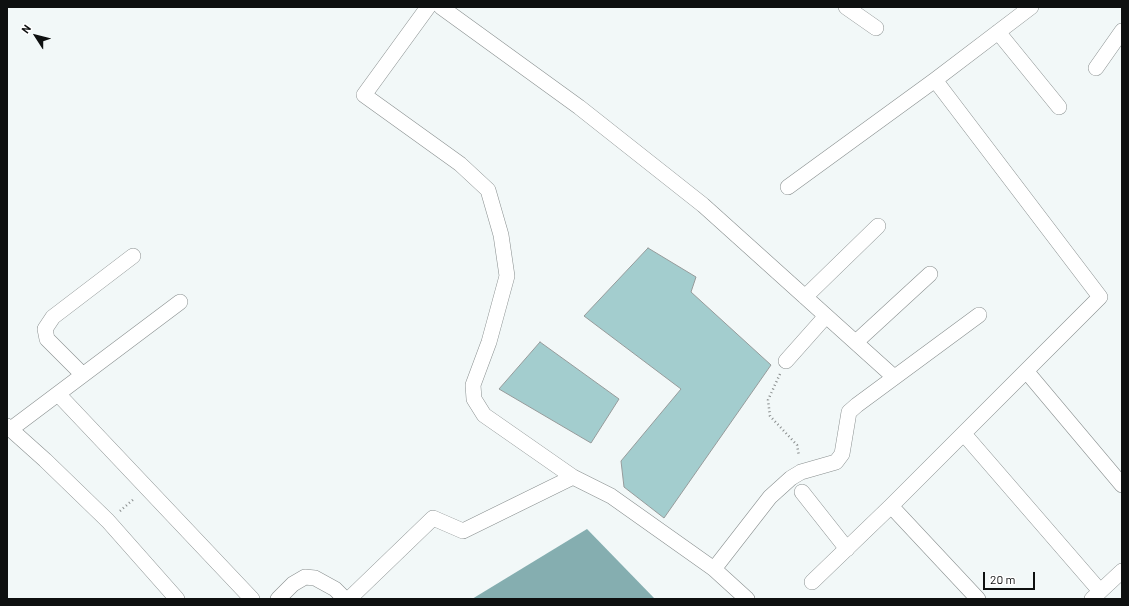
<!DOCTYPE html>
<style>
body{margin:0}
#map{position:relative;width:1129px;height:606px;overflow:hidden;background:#f2f8f8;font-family:Barlow,sans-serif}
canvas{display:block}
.frame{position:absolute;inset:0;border:8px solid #0e1010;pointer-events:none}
.north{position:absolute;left:16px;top:16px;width:40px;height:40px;-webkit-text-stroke:3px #fff;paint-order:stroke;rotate:306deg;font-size:11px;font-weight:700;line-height:16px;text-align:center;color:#0e1010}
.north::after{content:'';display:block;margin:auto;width:14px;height:18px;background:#0e1010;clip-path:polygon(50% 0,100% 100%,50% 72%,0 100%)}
.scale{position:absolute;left:983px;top:572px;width:52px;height:18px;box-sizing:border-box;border:2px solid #0e1010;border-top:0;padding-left:5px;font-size:12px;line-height:14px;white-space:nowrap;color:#0e1010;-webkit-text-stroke:3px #fff;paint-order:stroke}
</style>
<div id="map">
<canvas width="1129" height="606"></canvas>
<div class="frame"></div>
<div class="north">N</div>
<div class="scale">20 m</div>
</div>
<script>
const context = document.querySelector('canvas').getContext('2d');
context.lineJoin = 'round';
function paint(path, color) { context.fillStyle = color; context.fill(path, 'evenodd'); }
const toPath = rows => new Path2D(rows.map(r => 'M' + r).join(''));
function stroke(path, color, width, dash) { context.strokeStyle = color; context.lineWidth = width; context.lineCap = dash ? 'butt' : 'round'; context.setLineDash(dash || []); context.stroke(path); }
const water = toPath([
 [587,529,655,599,472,599]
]);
const building = toPath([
 [648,248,696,277,691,292,771,365,664,518,624,487,621,461,681,389,584,316,648,248],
 [540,342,619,399,591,443,499,389,540,342]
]);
const path = toPath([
 [780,374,768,400,770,416,797,445,799,456],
 [120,511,135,498]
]);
const street = toPath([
 [428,7,364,95,460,164,488,190,501,235,507,276,489,342,473,385,474,399,484,415,573,477,611,496,714,569,747,599],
 [441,7,579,107,703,205,894,377],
 [846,7,876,28],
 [998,32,1059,107],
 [1096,68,1122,31],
 [788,187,935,80,1031,7],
 [805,297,878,226],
 [856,342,930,274],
 [786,361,826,316],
 [1027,372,1122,485],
 [83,375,47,339,45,329,53,317,133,256],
 [58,394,252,599],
 [7,426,45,460,108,521,177,599],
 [11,429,180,302],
 [964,434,1100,591],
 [802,492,847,549],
 [891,506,978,599],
 [714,569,770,497,791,478,801,472,836,462,842,454,849,412,857,405,979,315],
 [812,582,891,506,1100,297,935,80],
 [278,599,293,584,305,577,315,578,335,589,345,599],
 [349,599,433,518,463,531,573,477],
 [1092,599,1122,571]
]);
paint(water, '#85aeb0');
paint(building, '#a3cdce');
stroke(building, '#969b9b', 1);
stroke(street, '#898f8f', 16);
stroke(path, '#888c8c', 2.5, [1, 3]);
stroke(street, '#fff', 15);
</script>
